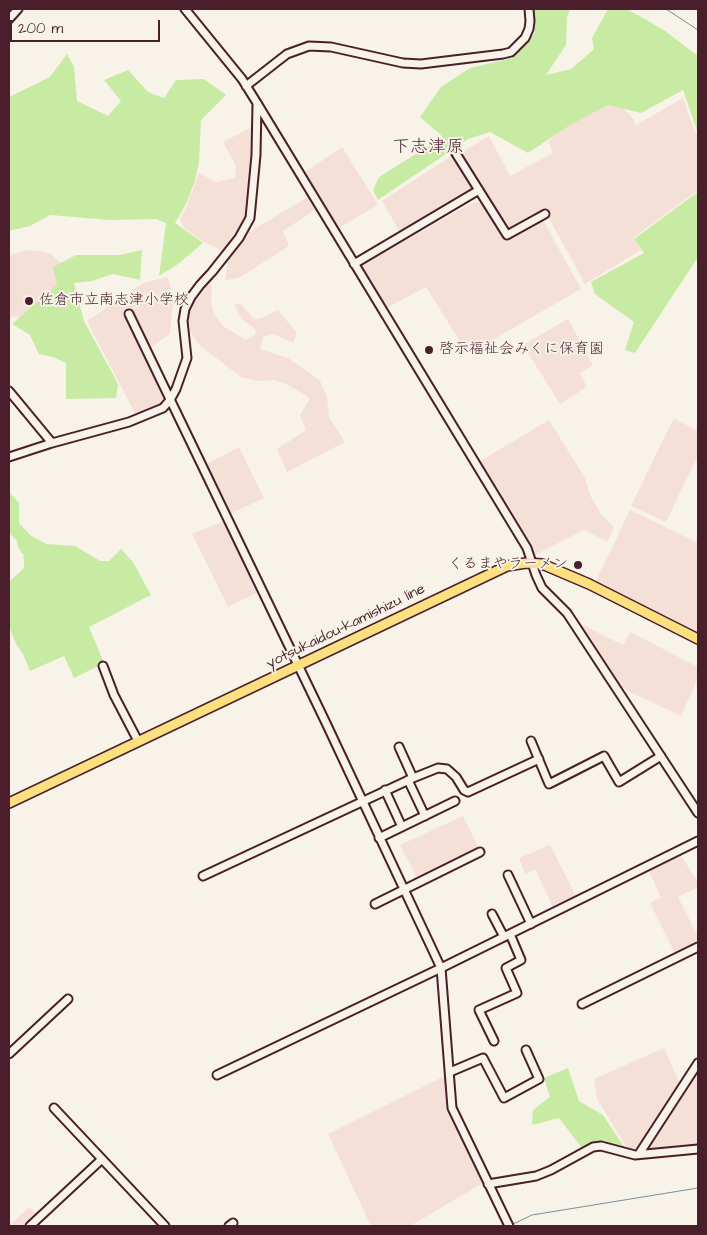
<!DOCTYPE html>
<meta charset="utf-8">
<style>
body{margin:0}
#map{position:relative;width:707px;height:1235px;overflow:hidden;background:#f7f3e8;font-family:"Architects Daughter",sans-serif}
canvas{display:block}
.frame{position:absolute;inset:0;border:10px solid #4a1f2b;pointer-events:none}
.scale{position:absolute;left:10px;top:20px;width:150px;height:22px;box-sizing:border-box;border:2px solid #4a1f2b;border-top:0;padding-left:6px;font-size:15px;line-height:18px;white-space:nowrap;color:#4a1f2b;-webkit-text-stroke:4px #f7f3e8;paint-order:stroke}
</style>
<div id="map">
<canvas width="707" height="1235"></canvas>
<div class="frame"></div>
<div class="scale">200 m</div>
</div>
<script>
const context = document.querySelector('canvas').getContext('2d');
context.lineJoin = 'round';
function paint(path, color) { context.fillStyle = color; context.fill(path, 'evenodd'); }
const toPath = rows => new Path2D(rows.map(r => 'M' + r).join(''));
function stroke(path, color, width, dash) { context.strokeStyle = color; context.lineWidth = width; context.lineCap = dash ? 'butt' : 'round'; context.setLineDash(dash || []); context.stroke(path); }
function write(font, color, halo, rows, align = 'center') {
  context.font = font + ' "Architects Daughter","Klee One",sans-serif'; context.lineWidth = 4; context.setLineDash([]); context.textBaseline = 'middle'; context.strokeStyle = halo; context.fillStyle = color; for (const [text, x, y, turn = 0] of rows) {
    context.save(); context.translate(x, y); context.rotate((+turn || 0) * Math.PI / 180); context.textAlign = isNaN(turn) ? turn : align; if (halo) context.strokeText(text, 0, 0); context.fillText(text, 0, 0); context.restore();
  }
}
const built = toPath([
 [683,98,694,129,698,136,698,190,633,238,641,250,585,284,545,211,512,229,503,226,459,154,489,136,510,176,553,153,548,142,576,115,613,99,631,116,636,125],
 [256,125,248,216,226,252,205,243,185,229,180,220,187,205,199,173,216,182,235,178,236,166,223,142],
 [342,147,378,205,337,229,302,174],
 [453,155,475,190,401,234,382,201],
 [308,197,315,210,283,231,289,246,239,278,225,280,229,258,251,231],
 [474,202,483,204,507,241,543,220,581,289,468,354,426,287,384,309,360,266],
 [27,250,45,252,51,254,60,262,66,273,62,286,22,319,14,316,9,319,9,255],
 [167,277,170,283,173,303,170,334,144,352,166,400,159,407,137,417,87,321,143,283],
 [209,281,212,287,211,303,214,314,223,326,246,340,256,334,255,329,242,319,234,305,240,303,254,319,264,317,278,310,297,333,293,343,273,334,263,337,260,349,288,358,310,373,320,381,327,397,329,417,345,442,287,472,277,449,306,430,300,415,310,398,288,385,275,380,259,381,241,377,198,344,185,323,191,301],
 [568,319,593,365,580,373,587,387,560,404,523,345],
 [674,418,698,431,698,455,666,522,631,506],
 [549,420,585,478,590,495,601,514,614,528,607,542,584,530,533,556,477,463],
 [239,447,264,498,228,515,204,465],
 [630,510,698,543,698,634,595,583],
 [224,521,257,593,228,607,192,534],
 [575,621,623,645,630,632,698,667,698,678,681,716,616,685],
 [463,816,480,851,421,879,416,876,400,845],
 [550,845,578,900,555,911,535,869,525,874,519,858],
 [680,854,698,882,698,887,678,897,698,937,698,945,676,955,650,903,661,898,648,869],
 [664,1048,681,1086,638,1151,633,1151,625,1145,597,1099,594,1079],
 [698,1067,698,1148,644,1151],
 [447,1075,446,1110,483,1183,410,1226,371,1226,328,1134],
 [29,1207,38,1216,28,1226,9,1226]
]);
const green = toPath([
 [534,9,570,9,567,17,566,45,546,75,571,69,594,49,592,38,608,9,627,9,664,30,698,56,698,133,683,90,641,113,608,105,570,125,528,153,490,132,468,139,378,200,373,190,379,177,443,137,420,117,441,87,470,68,508,59,535,33],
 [67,54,74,67,77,101,108,116,121,101,104,80,128,70,148,92,164,98,176,80,204,79,226,95,201,120,199,162,195,181,186,204,175,223,203,243,178,264,159,276,166,223,156,219,110,220,50,215,30,226,9,231,9,97,50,77],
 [698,192,698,257,635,353,625,350,634,322,595,294,591,282,644,253,634,239],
 [142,250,140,280,113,274,92,281,74,283,84,321,118,384,116,398,66,399,66,363,53,357,39,354,30,335,12,324,57,285,53,267,76,255,120,255],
 [9,492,19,503,19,523,30,535,46,544,75,546,100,561,109,561,121,549,133,562,151,595,89,627,104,663,74,678,64,656,30,671,23,654,16,644,9,626,9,582,24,568,24,560,23,557,24,556,18,547,17,541,9,533],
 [568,1068,579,1101,603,1115,625,1148,594,1142,582,1148,559,1118,532,1125,533,1110,550,1097,544,1078]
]);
const stream = toPath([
 [666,9,698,30],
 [511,1225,532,1215,698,1188]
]);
const minor = toPath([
 [185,9,242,79,257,103,527,548,536,575,542,588,567,613,698,813],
 [9,19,18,9],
 [246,86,287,54,309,46,331,47,403,63,421,64,503,54,511,52,525,38,529,29,530,21,529,9],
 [455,152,507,235,545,214],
 [354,264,479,190],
 [129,314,326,723,441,968,452,1108,509,1226],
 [9,391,52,443],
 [9,457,52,443,129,422,163,408,170,400,176,389,187,358,183,321,185,309,191,297,200,285,212,272,239,238,250,218,256,155,257,104],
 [103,666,114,695,138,741],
 [531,741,549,784,604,756,619,782,661,756],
 [413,778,438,768,447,769,456,777,464,790,468,792,539,759],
 [408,780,425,816],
 [385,790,402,827],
 [379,838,455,801],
 [508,875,531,924],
 [203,876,413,778,399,747],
 [375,904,480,852],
 [492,914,504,937],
 [582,1004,698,947],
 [494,1041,479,1010,517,993,506,968,521,960,510,934],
 [9,1054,68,999],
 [450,1072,483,1058,504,1098,539,1079,526,1050],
 [217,1075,441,968,698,841],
 [54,1108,165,1226],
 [639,1154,698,1063],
 [488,1184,536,1176,551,1170,593,1147,601,1146,635,1155,698,1149],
 [30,1226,102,1159],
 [229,1226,233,1223]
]);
const major = toPath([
 [9,803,507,566,526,563,542,564,589,584,698,639]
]);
const markers = [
 [29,301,5,"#4a1f2b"],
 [429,350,5,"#4a1f2b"],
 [578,565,5,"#4a1f2b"]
];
const poiNames = [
 ["佐倉市立南志津小学校",39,301],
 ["啓示福祉会みくに保育園",439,350],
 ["くるまやラーメン",568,565,"right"]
];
const streetNames = [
 ["yotsukaidou-kamishizu line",346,627,-26]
];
const quarterNames = [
 ["下志津原",428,148]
];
paint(built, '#f5e0d8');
paint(green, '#c8eba4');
stroke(stream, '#7590a2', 1);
stroke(minor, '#4a1f2b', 11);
stroke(major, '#4a1f2b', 12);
stroke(minor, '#f7f3e8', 7);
stroke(major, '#fce080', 9);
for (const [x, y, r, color] of markers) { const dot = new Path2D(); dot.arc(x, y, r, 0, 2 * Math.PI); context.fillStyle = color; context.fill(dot); stroke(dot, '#f7f3e8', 2); }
write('15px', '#4a1f2b', '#f7f3e8', poiNames, 'left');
write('15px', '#4a1f2b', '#f7f3e8', streetNames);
write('18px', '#4a1f2b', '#f7f3e8', quarterNames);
</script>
